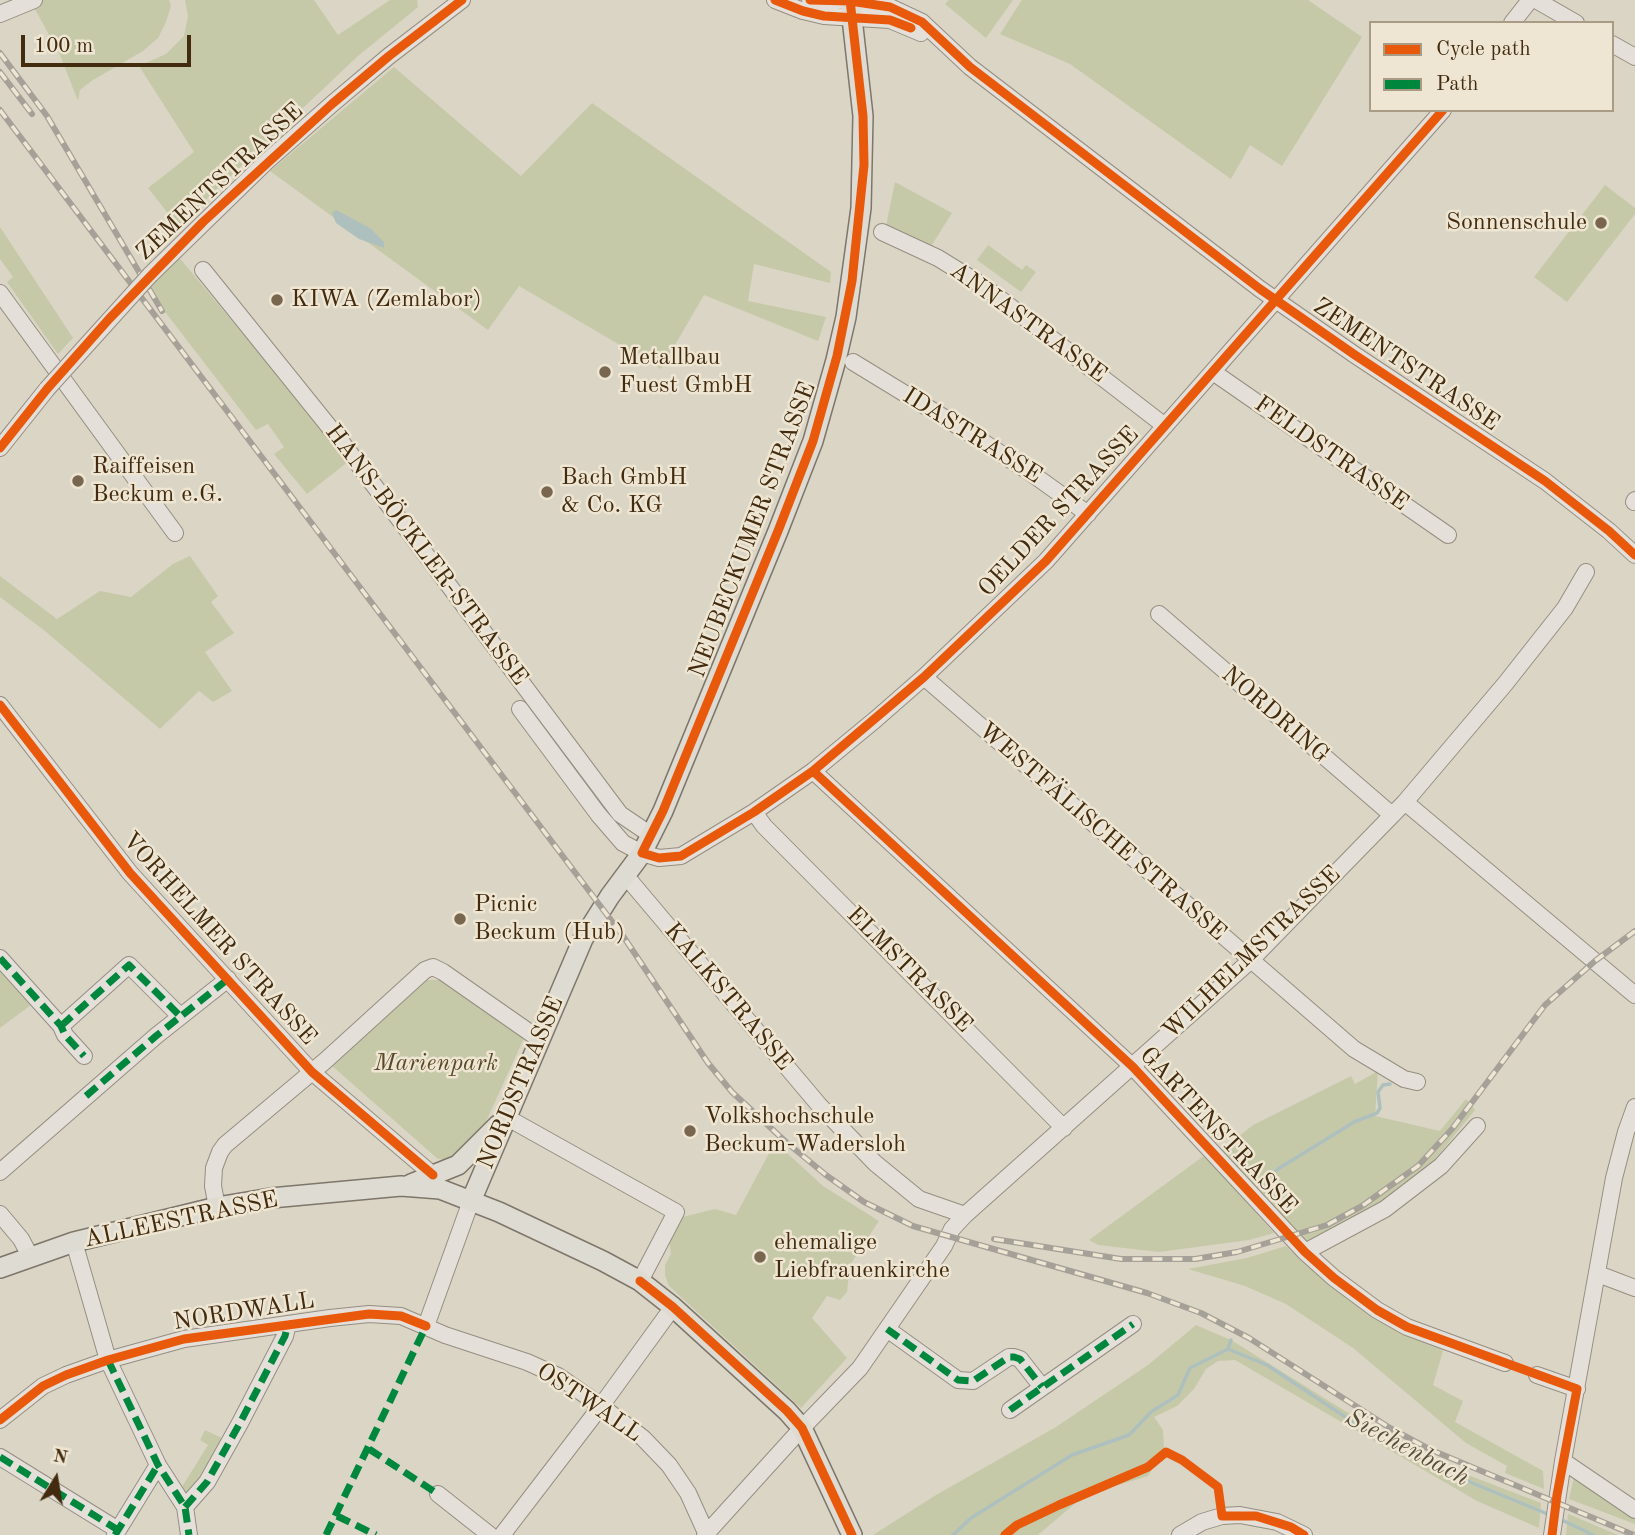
<!DOCTYPE html>
<meta charset="utf-8">
<style>
body{margin:0}
#map{position:relative;width:1635px;height:1535px;overflow:hidden;background:#dbd5c5;font-family:"Old Standard TT",serif}
canvas{display:block}
.legend{position:absolute;left:1369px;top:21px;width:245px;height:91px;box-sizing:border-box;background:#eee6d3;border:2px solid #a99b84;margin:0;padding:9px 12px;list-style:none;font-size:21px;color:#422b0e}
.legend li{display:flex;align-items:center;gap:14px;height:35px}
.legend b{width:35px;border:2px solid #a99b84}
.north{position:absolute;left:21px;top:1444px;width:70px;height:70px;-webkit-text-stroke:5px #eee6d3;paint-order:stroke;rotate:11deg;font-size:19px;font-weight:700;line-height:28px;text-align:center;color:#422b0e}
.north::after{content:'';display:block;margin:auto;width:24px;height:32px;background:#422b0e;clip-path:polygon(50% 0,100% 100%,50% 72%,0 100%)}
.scale{position:absolute;left:21px;top:35px;width:170px;height:32px;box-sizing:border-box;border:4px solid #422b0e;border-top:0;padding-left:9px;font-size:21px;line-height:24px;white-space:nowrap;color:#422b0e;-webkit-text-stroke:5px #eee6d3;paint-order:stroke}
</style>
<div id="map">
<canvas width="1635" height="1535"></canvas>
<ul class="legend">
<li><b style="height:9px;background:#e8590c"></b>Cycle path</li>
<li><b style="height:9px;background:#00873e"></b>Path</li>
</ul>
<div class="north">N</div>
<div class="scale">100 m</div>
</div>
<script>
const context = document.querySelector('canvas').getContext('2d');
context.lineJoin = 'round';
function paint(path, color) { context.fillStyle = color; context.fill(path, 'evenodd'); }
const toPath = rows => new Path2D(rows.map(r => 'M' + r).join(''));
function stroke(path, color, width, dash) { context.strokeStyle = color; context.lineWidth = width; context.lineCap = dash ? 'butt' : 'round'; context.setLineDash(dash || []); context.stroke(path); }
function write(font, color, halo, rows, align = 'center') {
  context.font = font + ' "Old Standard TT",serif'; context.lineWidth = 5; context.setLineDash([]); context.textBaseline = 'middle'; context.strokeStyle = halo; context.fillStyle = color; for (const [text, x, y, turn = 0] of rows) {
    context.save(); context.translate(x, y); context.rotate((+turn || 0) * Math.PI / 180); context.textAlign = isNaN(turn) ? turn : align; if (halo) context.strokeText(text, 0, 0); context.fillText(text, 0, 0); context.restore();
  }
}
const green = toPath([
 [30,0,169,0,171,6,166,22,158,38,143,51,93,80,80,90,78,101,60,55],
 [185,0,314,0,338,35,390,0,417,0,418,7,358,56,178,226,148,188,194,152,139,66,166,54,184,36,188,16],
 [949,0,1013,0,986,38,945,4],
 [1022,0,1308,0,1362,37,1282,166,1250,145,1231,179,1070,64,1000,34],
 [394,67,521,176,592,103,831,272,830,283,754,264,748,301,826,317,818,341,704,295,661,369,519,286,488,330,270,171],
 [895,182,952,213,930,248,886,226],
 [1605,185,1635,208,1635,214,1567,302,1534,277],
 [0,227,73,338,58,354,7,282,13,277,0,259],
 [988,245,1022,270,1026,265,1036,272,1021,292,977,260],
 [177,255,349,461,307,494,274,454,284,447,268,424,256,430,159,304,149,283],
 [190,556,218,596,211,602,234,633,205,652,232,691,213,702,199,691,160,729,45,631,0,597,0,576,57,619,100,591,131,597,173,564],
 [0,966,35,1002,0,1028],
 [426,980,440,980,524,1038,485,1124,472,1145,455,1160,438,1159,331,1065],
 [1378,1071,1375,1116,1440,1131,1466,1099,1475,1110,1432,1163,1404,1187,1377,1206,1310,1242,1300,1239,1220,1151,1253,1125,1351,1076,1355,1084],
 [775,1142,823,1186,879,1221,850,1265,847,1292,840,1300,827,1296,812,1318,847,1358,801,1408,669,1286,665,1275,665,1265,671,1254,669,1240,679,1218,715,1209,736,1215],
 [1205,1155,1274,1233,1249,1240,1159,1252,1098,1245,1089,1240],
 [1286,1246,1322,1279,1369,1315,1444,1347,1433,1385,1463,1401,1455,1422,1543,1471,1544,1489,1505,1473,1507,1466,1466,1443,1353,1348,1286,1304,1245,1286,1188,1269,1247,1258],
 [1196,1325,1231,1340,1416,1455,1541,1503,1539,1528,1477,1501,1235,1360,1218,1361,1206,1369,1194,1389,1177,1406,1154,1417,1163,1430,1164,1448,1148,1476,1085,1495,1038,1535,873,1535,936,1495,1056,1427,1148,1365],
 [205,1430,224,1439,189,1498,180,1490,208,1445,200,1440],
 [1574,1477,1635,1516,1635,1524,1569,1499],
 [1568,1514,1618,1535,1566,1535]
]);
const water = toPath([
 [336,210,370,228,384,242,384,248,359,239,336,223,332,213]
]);
const stream = toPath([
 [1260,1189,1263,1182,1278,1169,1354,1122,1377,1113,1380,1108,1378,1092,1383,1085,1390,1084],
 [1228,1349,1267,1365,1371,1434,1436,1468,1550,1515],
 [1560,1519,1593,1535],
 [953,1535,971,1518,1072,1455,1129,1435,1151,1412,1178,1395,1190,1368,1228,1349,1231,1340]
]);
const minor = toPath([
 [775,0,803,11,824,16,890,20,921,33],
 [810,0,850,1,890,7,922,22,970,67,1260,289,1355,355,1545,481,1609,531,1635,555],
 [1536,0,1576,23],
 [0,14,34,0],
 [1512,23,1530,0],
 [1612,44,1635,57],
 [882,232,938,258,985,287,1165,426],
 [203,270,343,444,620,814,651,835],
 [150,275,266,162,332,104,389,56,462,0],
 [0,293,175,533],
 [853,362,966,431,1031,473,1088,514],
 [1213,372,1448,535],
 [0,448,47,389],
 [1634,502,1635,500],
 [1159,614,1392,815],
 [924,677,1354,1049,1404,1079,1417,1082],
 [0,705,130,873,312,1072,433,1175],
 [520,709,598,814,623,843,642,853,659,858,681,856,754,812,813,771,876,719,924,677,1046,561,1443,110],
 [813,771,1133,1067,1305,1252,1334,1278,1377,1310,1407,1327,1505,1363],
 [1405,802,1635,995],
 [754,812,764,826,1064,1128],
 [625,875,819,1105,875,1163,919,1199,965,1215],
 [0,958,61,1026,65,1035,84,1056],
 [61,1026,129,965,180,1016],
 [506,1117,676,1212,640,1281],
 [0,1172,156,1036,228,979],
 [217,1207,213,1186,214,1168,220,1152,225,1145,325,1061,425,970,433,967,443,972,539,1039],
 [0,1214,21,1239,30,1256],
 [74,1242,108,1360,158,1465,185,1507,189,1535],
 [1305,1252,1385,1209,1441,1166,1477,1126],
 [1598,1274,1635,1288],
 [426,1326,471,1201],
 [887,1329,958,1380,973,1381,1009,1357,1014,1357,1020,1359,1042,1387],
 [1537,1375,1577,1389],
 [1010,1410,1133,1324],
 [0,1420,43,1386,66,1375,108,1360,184,1339,330,1318,369,1314,401,1316,445,1335,527,1362,558,1376,601,1406,643,1438,669,1465,688,1493,707,1535],
 [0,1457,118,1530],
 [1563,1461,1635,1510],
 [438,1494,490,1535],
 [185,1507,207,1482,240,1423,285,1336,288,1324],
 [115,1535,158,1465],
 [502,1535,601,1406,673,1307],
 [705,1535,802,1428,860,1368,944,1246,952,1229,965,1215,1250,961,1405,802,1505,684,1565,608,1586,572],
 [1180,1535,1202,1522,1222,1516,1240,1515,1277,1522,1304,1535],
 [1552,1535,1563,1461,1614,1178,1626,1132,1635,1107]
]);
const major = toPath([
 [411,1184,458,1165,498,1125],
 [471,1201,583,939,610,896,642,853,663,811,778,531,813,441,836,360,846,317,861,208,863,116,850,0],
 [0,1268,74,1242,217,1207,271,1198,401,1186,440,1189,499,1212,603,1261,640,1281,673,1307,787,1411,802,1428,852,1535]
]);
const rail = toPath([
 [0,53,47,116,162,311],
 [0,72,32,114],
 [0,110,623,936,708,1063,732,1092,786,1142,826,1175,864,1202,913,1226,1147,1293,1201,1313,1249,1338,1390,1428,1429,1449,1634,1535],
 [994,1239,1121,1259,1195,1259,1237,1252,1327,1225,1362,1206,1418,1166,1452,1129,1545,1005,1595,961,1635,931]
]);
const minorBridge = toPath([
 [47,389,150,275]
]);
const quiet = toPath([
 [0,958,61,1026,65,1035,84,1056],
 [61,1026,129,965,180,1016],
 [86,1096,156,1036,228,979],
 [887,1329,958,1380,973,1381,1009,1357,1014,1357,1020,1359,1042,1387],
 [108,1360,158,1465,185,1507,189,1535],
 [1010,1410,1133,1324],
 [369,1449,438,1494],
 [0,1457,118,1530],
 [185,1507,207,1482,240,1423,285,1336,288,1324],
 [337,1516,376,1535],
 [115,1535,158,1465],
 [326,1535,426,1326]
]);
const cycleway = toPath([
 [775,0,803,11,824,16,890,20,911,28],
 [810,0,850,1,890,7,922,22,970,67,1260,289,1355,355,1545,481,1609,531,1635,555],
 [850,0,863,116,864,165,852,281,837,356,813,441,778,531,663,811,642,853,659,858,681,856,754,812,813,771,924,677,1046,561,1443,110],
 [0,448,47,389,109,319,203,222,332,104,389,56,462,0],
 [0,705,130,873,312,1072,433,1175],
 [813,771,1133,1067,1305,1252,1334,1278,1377,1310,1407,1327,1577,1389,1557,1495,1552,1535],
 [640,1281,673,1307,787,1411,802,1428,852,1535],
 [0,1420,43,1386,66,1375,108,1360,184,1339,369,1314,401,1316,426,1326],
 [1005,1535,1017,1525,1059,1505,1148,1467,1166,1452,1182,1460,1218,1487,1222,1516,1256,1516,1291,1527,1304,1535]
]);
const markers = [
 [1601,223,7,"#78664e"],
 [277,300,7,"#78664e"],
 [605,372,7,"#78664e"],
 [78,481,7,"#78664e"],
 [547,492,7,"#78664e"],
 [460,919,7,"#78664e"],
 [690,1131,7,"#78664e"],
 [760,1257,7,"#78664e"]
];
const streetNames = [
 ["ZEMENTSTRASSE",220,182,-43],
 ["ANNASTRASSE",1028,323,36],
 ["ZEMENTSTRASSE",1406,365,34],
 ["IDASTRASSE",972,436,32],
 ["FELDSTRASSE",1331,454,35],
 ["OELDER STRASSE",1059,512,-47],
 ["NEUBECKUMER STRASSE",753,530,-69],
 ["HANS-BÖCKLER-STRASSE",426,555,53],
 ["NORDRING",1275,715,41],
 ["WESTFÄLISCHE STRASSE",1102,832,41],
 ["VORHELMER STRASSE",219,939,48],
 ["WILHELMSTRASSE",1252,953,-44],
 ["ELMSTRASSE",909,970,45],
 ["KALKSTRASSE",728,997,50],
 ["NORDSTRASSE",521,1083,-67],
 ["GARTENSTRASSE",1218,1131,47],
 ["ALLEESTRASSE",181,1220,-12],
 ["NORDWALL",244,1312,-9],
 ["OSTWALL",589,1403,34]
];
const poiNames = [
 ["Sonnenschule",1587,223,"right"],
 ["KIWA (Zemlabor)",291,300],
 ["Metallbau",619,358],
 ["Fuest GmbH",619,386],
 ["Raiffeisen",92,467],
 ["Beckum e.G.",92,495],
 ["Bach GmbH",561,478],
 ["& Co. KG",561,506],
 ["Picnic",474,905],
 ["Beckum (Hub)",474,933],
 ["Volkshochschule",704,1117],
 ["Beckum-Wadersloh",704,1145],
 ["ehemalige",774,1243],
 ["Liebfrauenkirche",774,1271]
];
const parkNames = [
 ["Marienpark",436,1064]
];
const waterNames = [
 ["Siechenbach",1407,1448,28]
];
paint(green, '#c6c9a8');
paint(water, '#aec0be');
stroke(stream, '#aec0be', 3.5);
stroke(minor, '#958e81', 18);
stroke(major, '#7e766a', 22);
stroke(minor, '#e4e0d9', 16);
stroke(major, '#dedbd2', 19);
stroke(rail, '#a6a198', 6);
stroke(rail, '#eee6d3', 3.5, [10]);
stroke(minorBridge, '#958e81', 18, []);
stroke(minorBridge, '#e4e0d9', 16);
stroke(quiet, '#00873e', 7, [14, 7]);
stroke(cycleway, '#e8590c', 9);
for (const [x, y, r, color] of markers) { const dot = new Path2D(); dot.arc(x, y, r, 0, 2 * Math.PI); context.fillStyle = color; context.fill(dot); stroke(dot, '#eee6d3', 2.5); }
write('24px', '#422b0e', '#eee6d3', streetNames);
write('24px', '#422b0e', '#eee6d3', poiNames, 'left');
write('italic 24px', '#594928', '#eee6d3', parkNames);
write('italic 26px', '#584e39', '#eee6d3', waterNames);
</script>
